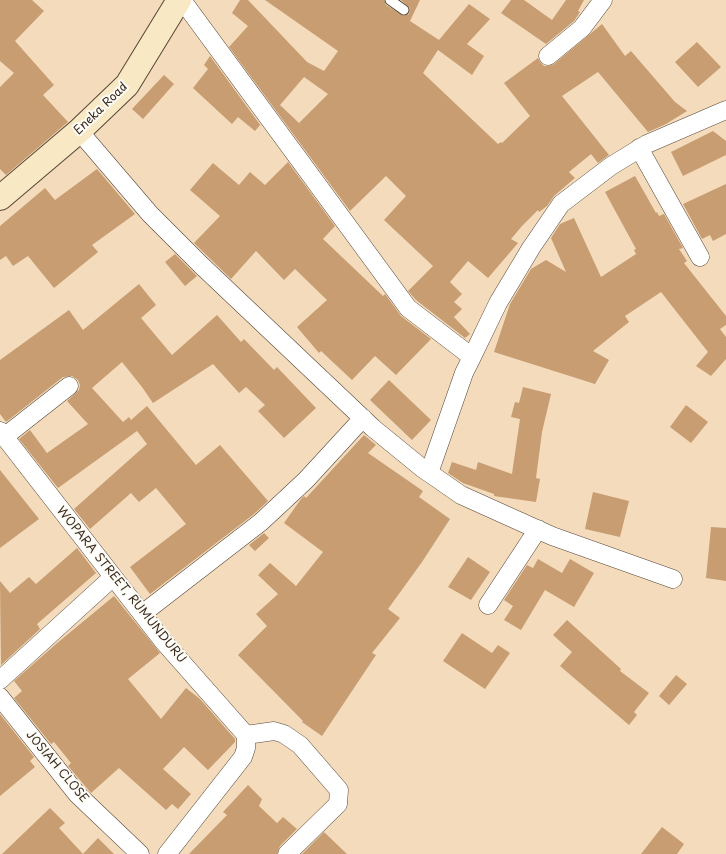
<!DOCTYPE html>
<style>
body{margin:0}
canvas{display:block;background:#f3dbbc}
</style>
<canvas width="726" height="854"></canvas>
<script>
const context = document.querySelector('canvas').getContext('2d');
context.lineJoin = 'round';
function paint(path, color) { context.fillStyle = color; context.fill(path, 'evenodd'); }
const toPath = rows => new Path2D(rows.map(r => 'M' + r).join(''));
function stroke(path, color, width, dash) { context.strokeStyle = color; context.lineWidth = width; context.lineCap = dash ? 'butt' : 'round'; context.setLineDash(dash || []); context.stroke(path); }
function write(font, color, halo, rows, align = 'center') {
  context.font = font + ' "Playpen Sans",sans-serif'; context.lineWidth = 4; context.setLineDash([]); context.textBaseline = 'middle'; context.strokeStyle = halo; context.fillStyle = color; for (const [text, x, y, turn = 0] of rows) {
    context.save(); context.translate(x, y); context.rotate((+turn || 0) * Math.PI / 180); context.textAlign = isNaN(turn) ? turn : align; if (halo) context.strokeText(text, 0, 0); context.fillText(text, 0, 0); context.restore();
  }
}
const building = toPath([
 [0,0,32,0,44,11,15,41,54,85,43,95,68,122,6,175,0,169,0,87,14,73,0,61],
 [240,0,248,0,307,62,324,71,338,51,265,0,384,0,386,5,404,16,409,14,410,8,401,0,420,0,410,21,439,40,469,4,490,19,467,44,484,56,472,75,438,50,423,73,498,144,501,142,502,143,530,116,504,83,538,58,540,62,544,66,549,66,554,64,602,24,625,56,631,51,675,102,687,111,666,124,648,132,598,72,562,96,609,155,598,163,591,154,569,172,575,178,554,196,547,206,539,212,538,210,522,226,511,239,518,243,488,278,468,261,450,282,462,294,454,302,462,309,454,317,470,334,465,338,416,300,408,291,433,266,384,220,406,196,386,176,350,211,229,47,248,26,232,13],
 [304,77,328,94,299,123,280,105],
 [511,0,524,0,552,20,566,0,584,0,578,11,580,12,574,21,546,44,501,13],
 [697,42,721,67,698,87,675,62],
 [210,56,261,126,260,125,255,131,238,117,232,124,193,88,208,69,204,65],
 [164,75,174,84,143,119,132,109],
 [713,131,726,141,726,155,683,176,671,152],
 [288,162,335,226,323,239,383,296,385,294,401,316,431,339,396,375,375,356,352,380,321,351,319,353,297,327,327,300,295,269,284,280,256,251,231,279,194,243,220,216,190,190,213,163,239,185,250,172,265,185],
 [97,169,135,214,92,245,98,252,54,288,28,256,13,266,6,256,0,260,0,226,45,188,55,200],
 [635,176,656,213,657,212,659,216,664,214,683,248,679,249,687,261,684,263,726,316,726,325,720,329,726,337,726,359,711,376,696,366,708,352,661,292,625,316,629,322,593,351,609,360,595,384,494,352,510,304,531,269,546,260,566,272,551,238,560,224,574,218,601,277,636,254,634,250,636,249,605,192],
 [726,184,726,234,713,241,710,235,702,239,683,204],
 [175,254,197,276,185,286,165,262],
 [139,284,156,305,141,318,172,355,217,315,241,342,244,339,274,370,277,367,316,408,284,438,258,411,265,405,246,387,239,393,213,364,153,403,142,387,122,362,92,388,123,422,129,417,131,420,147,406,196,465,220,445,268,501,254,514,150,594,130,567,186,524,156,488,139,502,131,493,90,529,74,509,147,444,137,431,58,488,19,439,30,430,47,453,88,424,67,401,79,390,80,385,78,380,72,376,63,377,6,422,0,414,0,360,69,310,83,330],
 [389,380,431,420,412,440,370,400],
 [523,387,551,394,542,432,536,478,540,479,536,502,494,496,494,494,463,483,448,473,452,462,476,470,478,462,512,474,520,419,511,417,515,402,519,403],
 [686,405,708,422,691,443,670,427],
 [364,435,376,445,368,453,423,491,419,497,450,519,422,562,388,609,400,618,372,653,376,655,322,736,302,722,303,721,238,655,267,626,256,614,278,594,258,575,270,563,296,586,323,552,284,523,301,499,304,496,306,498],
 [0,470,39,519,0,548],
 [593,492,629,501,620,537,585,529],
 [711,527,726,528,726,581,706,578],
 [264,533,269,538,255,551,249,545],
 [77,548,96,573,37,624,40,629,1,665,0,581,10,593,29,577,36,584],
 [468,557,490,572,471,600,448,587],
 [538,559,562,573,570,559,594,573,574,607,545,590,521,630,504,620,513,606,504,600,527,565,533,568],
 [114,596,160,653,128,679,161,719,186,688,200,699,235,739,235,742,208,770,184,747,163,769,191,794,178,809,172,804,166,810,119,768,91,793,68,766,71,763,54,742,51,744,14,698,22,691,14,681,56,644],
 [567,620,621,669,620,671,649,693,634,712,637,715,629,725,560,666,572,652,553,635],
 [462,633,492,653,498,645,510,653,485,689,443,661],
 [676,675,687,684,669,705,659,696],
 [0,714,34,757,30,761,35,767,0,796],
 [248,785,262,799,259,806,277,823,283,817,297,829,280,846,277,854,189,854,227,815,223,812],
 [50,808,65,823,59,828,83,854,98,838,114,854,2,854],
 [662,827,684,844,677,854,641,854],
 [324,832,347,854,302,854]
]);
const lane = toPath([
 [390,0,404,10]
]);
const street = toPath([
 [182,0,408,308,472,357],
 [548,56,582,28,603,0],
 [79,131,150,214,201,265,373,428,422,468,461,495,552,536,673,579],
 [639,148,700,257],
 [0,431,163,641,246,735],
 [4,437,69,386],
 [429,473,464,373,472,357,498,303,531,248,561,204,611,166,647,144,726,110],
 [488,605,538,529],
 [142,614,261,522,306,480,363,418],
 [0,680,113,577],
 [0,697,77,794,140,854],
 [246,735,274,731,284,734,300,745,339,790,338,804,287,854],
 [167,854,243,757,246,748,246,735]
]);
const secondary = toPath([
 [0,198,79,131,127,85,179,0]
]);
const streetNames = [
 ["Eneka Road",101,109,-44],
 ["WOPARA STREET, RUMUNDURU",121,585,51],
 ["JOSIAH CLOSE",57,767,50]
];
paint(building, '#c79d71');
stroke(lane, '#574536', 11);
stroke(street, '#574536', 19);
stroke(secondary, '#574536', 26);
stroke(lane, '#fff', 9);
stroke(street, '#fff', 18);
stroke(secondary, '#f8e8c3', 24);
write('12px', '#3b2a1e', '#fdfcf7', streetNames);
</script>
